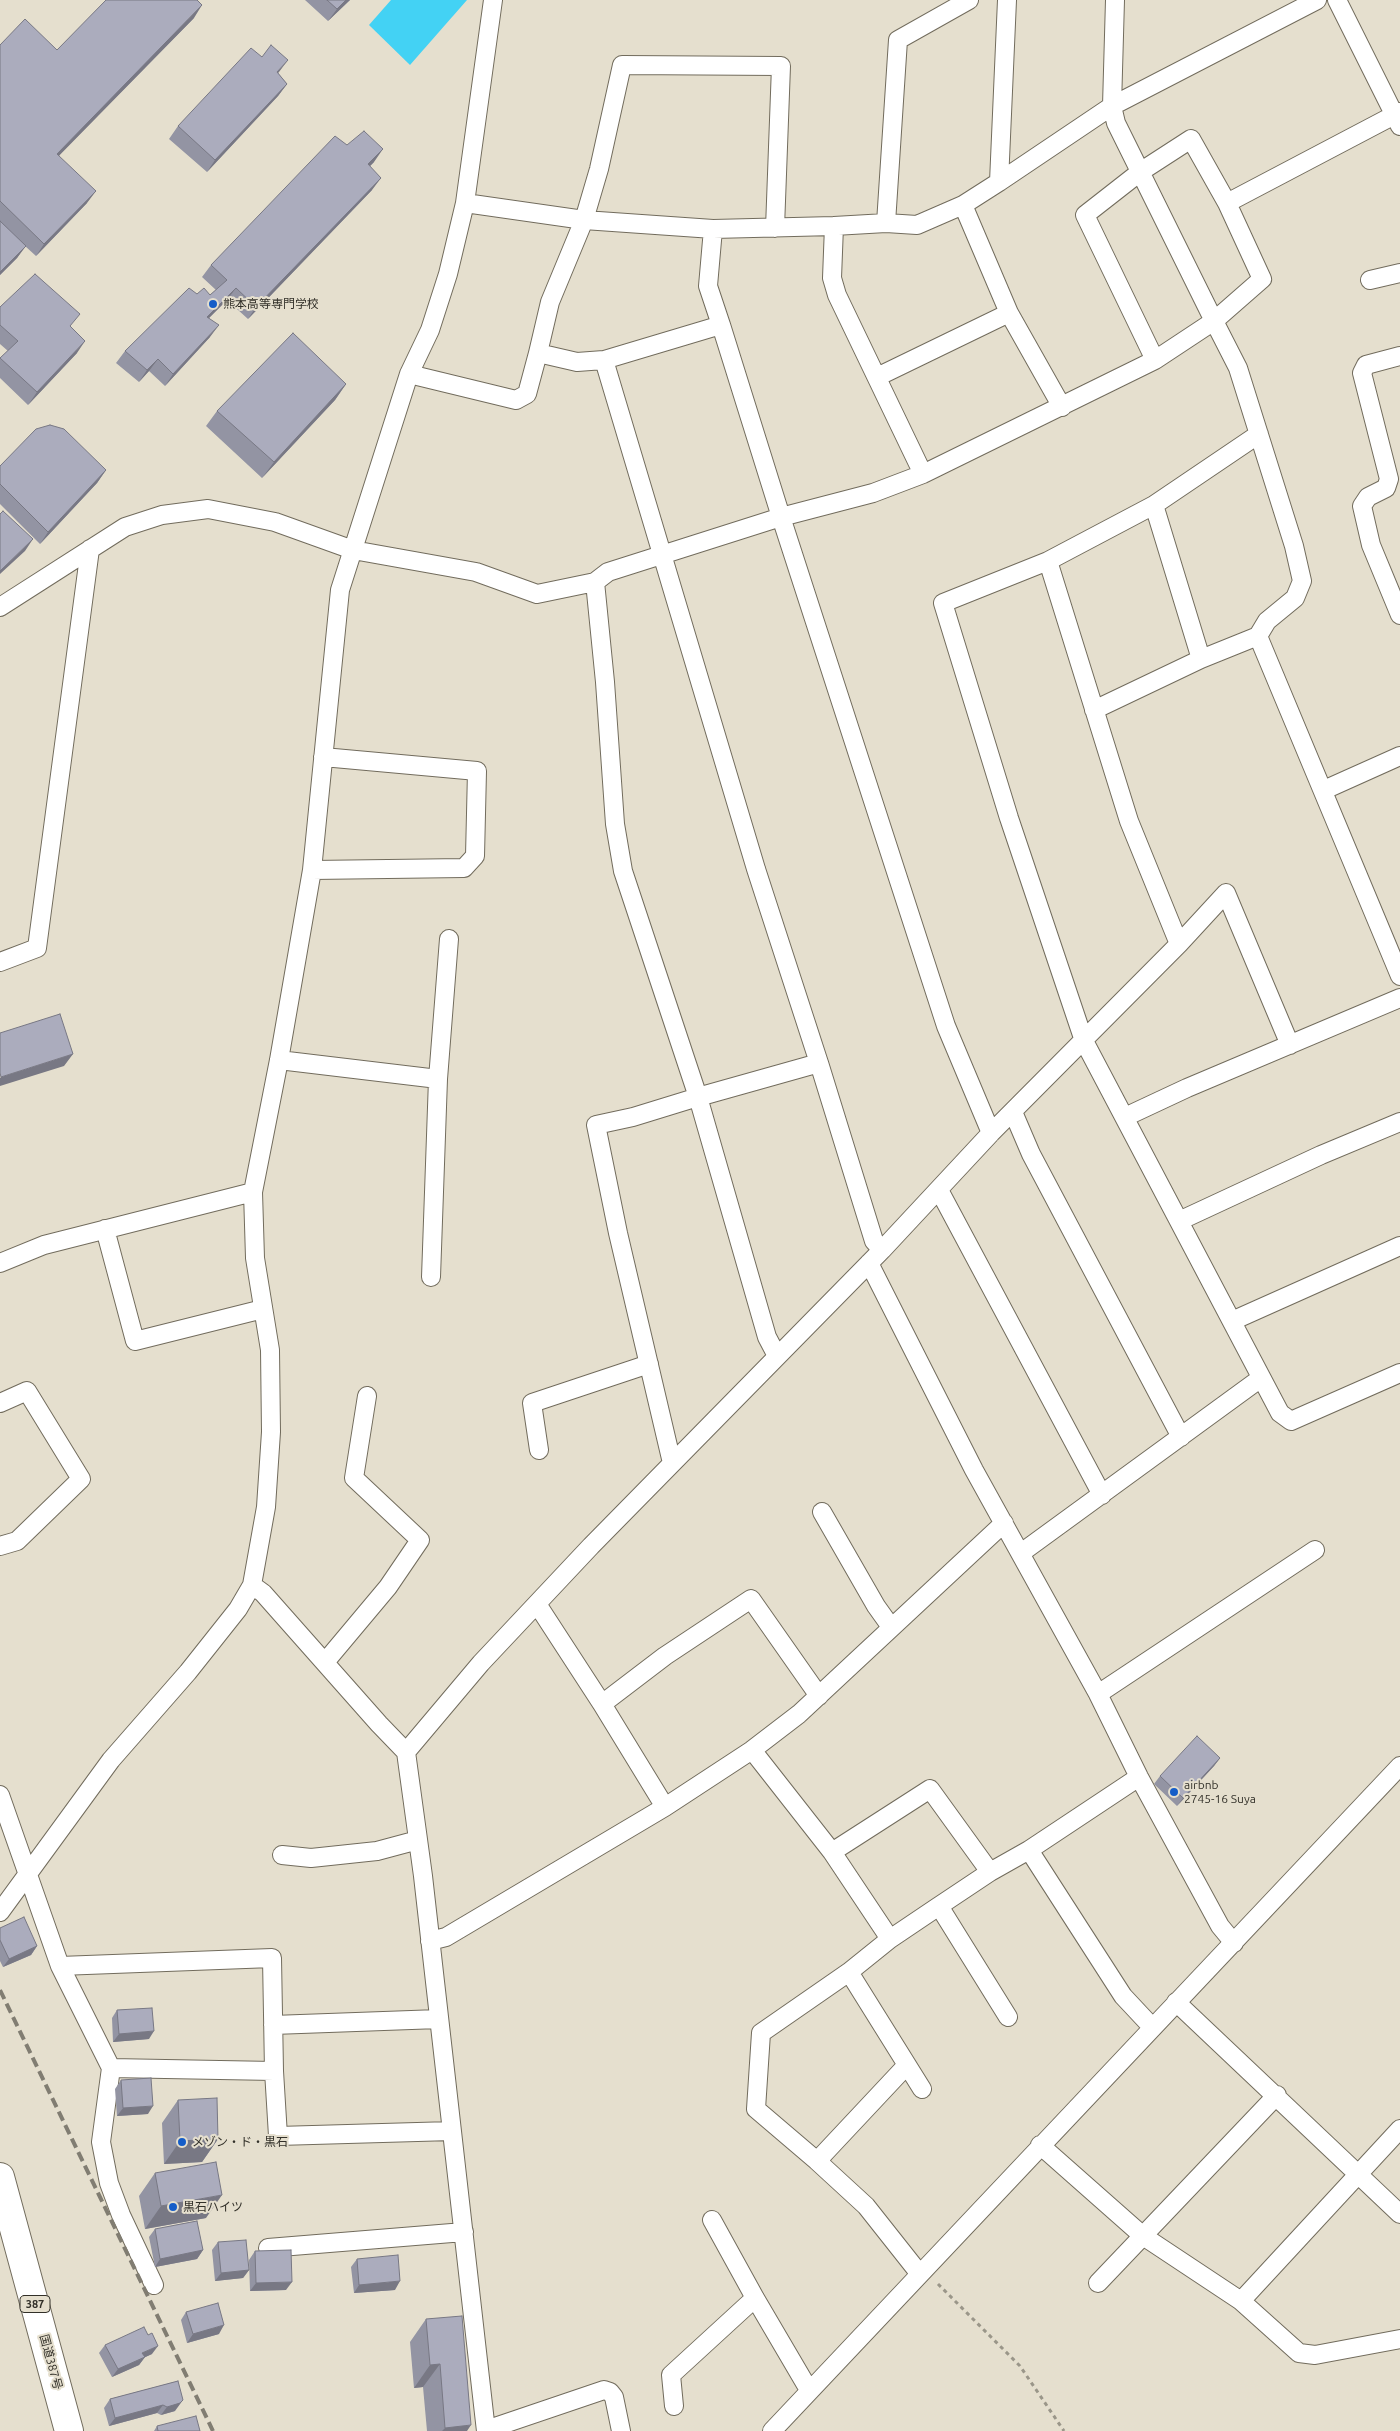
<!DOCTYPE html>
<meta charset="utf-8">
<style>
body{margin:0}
canvas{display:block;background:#e5dfce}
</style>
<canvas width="1400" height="2431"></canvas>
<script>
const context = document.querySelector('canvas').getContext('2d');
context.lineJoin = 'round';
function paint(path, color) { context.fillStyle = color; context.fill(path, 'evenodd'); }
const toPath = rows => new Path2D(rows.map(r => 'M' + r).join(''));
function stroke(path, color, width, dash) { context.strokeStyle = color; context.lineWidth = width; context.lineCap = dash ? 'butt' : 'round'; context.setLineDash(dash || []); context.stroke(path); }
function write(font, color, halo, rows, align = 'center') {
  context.font = font + ' Ubuntu,"Noto Sans JP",sans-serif'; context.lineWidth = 4; context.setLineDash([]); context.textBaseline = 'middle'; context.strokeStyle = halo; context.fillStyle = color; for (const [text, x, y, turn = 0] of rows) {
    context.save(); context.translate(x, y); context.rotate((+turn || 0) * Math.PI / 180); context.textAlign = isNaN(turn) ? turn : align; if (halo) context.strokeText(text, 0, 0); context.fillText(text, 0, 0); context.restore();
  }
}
const water = toPath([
 [391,0,467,0,410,65,369,25]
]);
const path = toPath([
 [938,2284,1020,2366,1064,2431]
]);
const street = toPath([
 [1115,0,1112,106,1116,123,1214,321,1262,279,1227,203,1400,112],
 [1337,0,1400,126],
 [999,182,1112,106,1317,0],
 [465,203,584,220,550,302,538,353],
 [963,205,999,182,1007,0],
 [886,223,898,40,969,0],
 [834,226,886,223,917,225,963,205,1009,313],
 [713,229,834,226,832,278,837,295,923,474],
 [1370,280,1400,273],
 [721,325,708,286,713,229,584,220,599,169,622,65,781,66,775,228],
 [1400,356,1366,365,1362,373,1389,479,1386,488,1368,497,1362,506,1371,545,1400,615],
 [604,360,756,869,819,1063,698,1097,767,1337,777,1356],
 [1155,360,1085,215,1140,172,1191,139,1227,203],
 [409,374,516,400,527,394,538,353,577,362,604,360,721,325,781,517,946,1026,991,1133],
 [877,377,1009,313,1062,407],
 [1154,505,1201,659,1258,636],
 [1048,561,943,603,1009,818,1084,1041,1280,1413,1291,1421,1400,1373],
 [0,607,125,527,162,515,208,509,275,522,353,550,476,572,537,594,595,582],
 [1094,710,1201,659],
 [1324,790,1400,756],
 [312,870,464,868,475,856,477,771,323,757],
 [1179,944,1129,821,1048,561,1154,505,1259,434],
 [0,962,37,948,90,549],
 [279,1060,438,1079,431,1277],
 [819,1063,874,1241,882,1250],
 [438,1079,449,939],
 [1013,1112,1031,1154,1181,1437],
 [1125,1117,1187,1088,1400,998],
 [939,1190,1102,1495],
 [1179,1221,1321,1155,1400,1122],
 [105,1229,135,1341,263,1309],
 [0,1263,44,1245,253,1192],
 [869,1263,974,1470,1098,1694,1139,1777,1220,1926,1234,1943],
 [1232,1321,1400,1246],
 [0,1403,27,1391,81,1479,17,1541,0,1546],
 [539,1450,532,1403,649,1364],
 [672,1463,618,1233,596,1125,633,1117,698,1097,623,871,615,824,605,682,595,582,608,572,781,517,873,493,923,474,1155,360,1214,321,1238,368,1294,546,1302,581,1295,598,1267,621,1258,636,1400,976],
 [822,1512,876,1606,891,1627],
 [1004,1523,799,1714,752,1750,832,1852,930,1789,990,1872,1029,1850],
 [1021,1553,1261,1378],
 [252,1585,263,1593,379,1724,406,1752],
 [537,1604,602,1704,665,1656,751,1599,819,1696],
 [326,1661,388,1587,420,1540,354,1478,367,1396],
 [1098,1694,1315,1550],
 [602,1704,665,1807,752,1750],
 [1139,1777,1029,1850,1123,1996,1152,2027],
 [0,1795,60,1966,111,2068,274,2071,272,1958,60,1966],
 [832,1852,890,1939,939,1906],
 [282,1855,311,1858,377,1851,418,1840],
 [990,1872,939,1906,1008,2017],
 [0,1912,111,1760,188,1672,238,1609,252,1585,266,1507,271,1432,270,1350,255,1258,253,1192,279,1060,312,870,340,590,409,374,430,330,448,274,465,203,493,0],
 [890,1939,849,1972,922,2089],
 [430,1941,446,1937,665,1807],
 [849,1972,761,2033,756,2109,817,2161,907,2065],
 [1176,2002,1400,2214],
 [273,2025,439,2019],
 [111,2068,101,2142,109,2183,121,2215,154,2285],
 [274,2071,278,2136,452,2131],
 [1040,2145,1143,2236,1241,2301,1299,2353,1315,2355,1400,2339],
 [817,2161,866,2206,919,2273],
 [712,2220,755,2298,809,2390],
 [268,2248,464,2232],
 [1098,2283,1277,2095],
 [1241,2301,1400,2129],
 [674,2406,671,2375,755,2298],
 [486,2430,604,2390,610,2392,614,2397,621,2431],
 [486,2431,423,1876,406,1752,481,1663,591,1546,882,1250,991,1133,1179,944,1226,893,1290,1045],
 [772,2431,1400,1766]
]);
const highway = toPath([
 [0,2177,69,2431]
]);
const rail = toPath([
 [0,1990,213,2431]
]);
const wall = toPath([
 [305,0,350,0,328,21],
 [194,18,59,155,87,203,36,256,25,246,17,258,0,275,0,45,57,50],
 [278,73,287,84,278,96,207,172,169,139,178,126],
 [347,145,374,162,370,166,372,190,248,319,227,300,209,318,210,337,165,386,149,371,139,382,116,363,125,351,197,294,210,295,216,290,202,277,211,265],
 [0,307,71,327,77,353,28,405,0,378,0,359,8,351,0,344],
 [346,384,335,400,262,478,206,426,217,411],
 [0,466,106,470,97,483,40,544,0,504],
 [1220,1758,1214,1766,1177,1806,1154,1784,1160,1776],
 [0,1928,37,1946,31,1955,3,1967,0,1961],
 [117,2010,149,2039,113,2042,112,2018],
 [121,2080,148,2114,117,2116,115,2089],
 [178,2100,218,2139,202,2162,164,2164,162,2123],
 [155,2173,206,2218,145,2229,139,2196],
 [155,2229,203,2250,197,2259,155,2267,149,2237],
 [218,2242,249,2270,243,2278,215,2281,212,2250],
 [255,2251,286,2290,250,2291,249,2260],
 [357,2259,395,2290,354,2293,351,2267],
 [186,2312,219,2334,187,2343,181,2320],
 [426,2319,467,2431,427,2431,423,2387,414,2388,410,2342],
 [105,2345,152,2354,145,2357,139,2365,112,2377,99,2353],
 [178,2381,175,2411,161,2415,157,2413,109,2426,104,2408,110,2399],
 [157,2426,200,2431,154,2431]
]);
const shadedWall = toPath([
 [346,0,350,0,328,21,337,9],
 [202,5,194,18,49,166,57,154],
 [288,60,279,72,269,84,277,72],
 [287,84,278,96,207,172,215,160],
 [383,149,374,162,360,176,368,164],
 [381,178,372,190,248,319,256,307],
 [96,191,87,203,36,256,44,244],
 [26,246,17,258,0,275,0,272],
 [236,288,227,300,198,329,207,317],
 [219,325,210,337,165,386,173,374],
 [85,341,77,353,28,405,37,392],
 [158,359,149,371,139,382,147,370],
 [346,384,335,400,262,478,274,462],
 [106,470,97,483,40,544,48,532],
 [33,539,25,551,0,574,0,571],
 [73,1054,64,1066,0,1086,0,1078,1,1077],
 [1220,1758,1214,1766,1177,1806,1183,1798],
 [37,1946,31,1955,3,1967,9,1959],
 [154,2031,149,2039,113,2042,119,2034],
 [153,2106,148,2114,117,2116,123,2108],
 [218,2139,202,2162,164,2164,180,2141],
 [222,2195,206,2218,145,2229,161,2206],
 [203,2250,197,2259,155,2267,160,2259],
 [249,2270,243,2278,215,2281,221,2273],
 [400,2281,395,2290,354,2293,359,2285],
 [292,2282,286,2290,250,2291,256,2283],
 [224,2325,219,2334,187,2343,193,2334],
 [158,2346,152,2354,137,2361,142,2353],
 [145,2357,139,2365,112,2377,118,2369],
 [440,2364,423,2387,414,2388,430,2365],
 [183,2400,175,2411,161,2415,167,2407],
 [163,2405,157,2413,109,2426,115,2418],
 [471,2425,467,2431,442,2431,445,2428]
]);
const building = toPath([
 [106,0,197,0,202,5,57,154,96,191,44,244,0,201,0,45,25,19,57,50,106,0],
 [327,0,346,0,337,9,327,0],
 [271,45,288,60,277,72,287,84,215,160,178,126,251,48,262,57,271,45],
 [364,131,383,149,368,164,381,178,256,307,236,288,207,317,219,325,173,374,158,359,147,370,125,351,189,288,197,294,204,288,210,295,227,280,211,265,335,136,347,145,364,131],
 [0,221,26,246,0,272,0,221],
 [35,274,80,314,70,326,85,341,37,392,0,358,18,341,0,325,0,307,35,274],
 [293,333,346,384,274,462,217,411,293,333],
 [50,425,64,429,106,470,48,532,0,484,0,466,36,429,50,425],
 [3,511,33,539,0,571,0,514,3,511],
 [60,1014,73,1054,1,1077,0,1073,0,1033,60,1014],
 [1197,1736,1220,1758,1183,1798,1160,1776,1197,1736],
 [24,1917,37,1946,9,1959,0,1940,0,1928,24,1917],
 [152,2008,154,2031,119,2034,117,2010,152,2008],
 [151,2078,153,2106,123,2108,121,2080,151,2078],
 [217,2098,218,2139,180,2141,178,2100,217,2098],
 [216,2162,222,2195,161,2206,155,2173,216,2162],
 [197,2221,203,2250,160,2259,155,2229,197,2221],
 [246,2240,249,2270,221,2273,218,2242,246,2240],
 [291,2250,292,2282,256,2283,255,2251,291,2250],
 [398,2255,400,2281,359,2285,357,2259,398,2255],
 [218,2303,224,2325,193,2334,186,2312,218,2303],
 [462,2316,471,2425,445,2428,440,2364,430,2365,426,2319,462,2316],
 [144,2327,148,2335,152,2333,158,2346,142,2353,145,2357,118,2369,105,2345,144,2327],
 [178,2381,183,2400,180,2403,167,2407,163,2405,115,2418,110,2399,178,2381],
 [196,2416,200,2431,158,2431,157,2426,196,2416]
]);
const markers = [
 [213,304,5,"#155dc8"],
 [1174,1792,5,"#155dc8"],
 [182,2142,5,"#155dc8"],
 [173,2207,5,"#155dc8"]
];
const shields = [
 [35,2304,30]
];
const shieldNames = [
 ["387",35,2304]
];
const poiNames = [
 ["熊本高等専門学校",223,304],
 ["airbnb",1184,1785],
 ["2745-16 Suya",1184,1799],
 ["メゾン・ド・黒石",192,2142],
 ["黒石ハイツ",183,2207]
];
const streetNames = [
 ["国道387号",51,2362,75]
];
paint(water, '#43d2f4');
stroke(street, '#726c5d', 20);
stroke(highway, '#726c5d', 30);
stroke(path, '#9a9689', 3, [4, 4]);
stroke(street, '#fff', 18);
stroke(highway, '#fff', 28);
stroke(rail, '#817d72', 4, [10, 5]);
paint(wall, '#9394a3');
paint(shadedWall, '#787884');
paint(building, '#abacbd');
stroke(building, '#787884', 1);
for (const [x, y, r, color] of markers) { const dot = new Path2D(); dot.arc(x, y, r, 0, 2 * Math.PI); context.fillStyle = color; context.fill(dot); stroke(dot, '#e5dfce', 2); }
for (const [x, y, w] of shields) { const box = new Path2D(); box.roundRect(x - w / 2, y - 8.5, w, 17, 4); context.fillStyle = '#e5dfce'; context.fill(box); stroke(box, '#323029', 1); }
write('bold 11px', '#323029', null, shieldNames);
write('12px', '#323029', '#e5dfce', poiNames, 'left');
write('12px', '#323029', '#e5dfce', streetNames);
</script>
